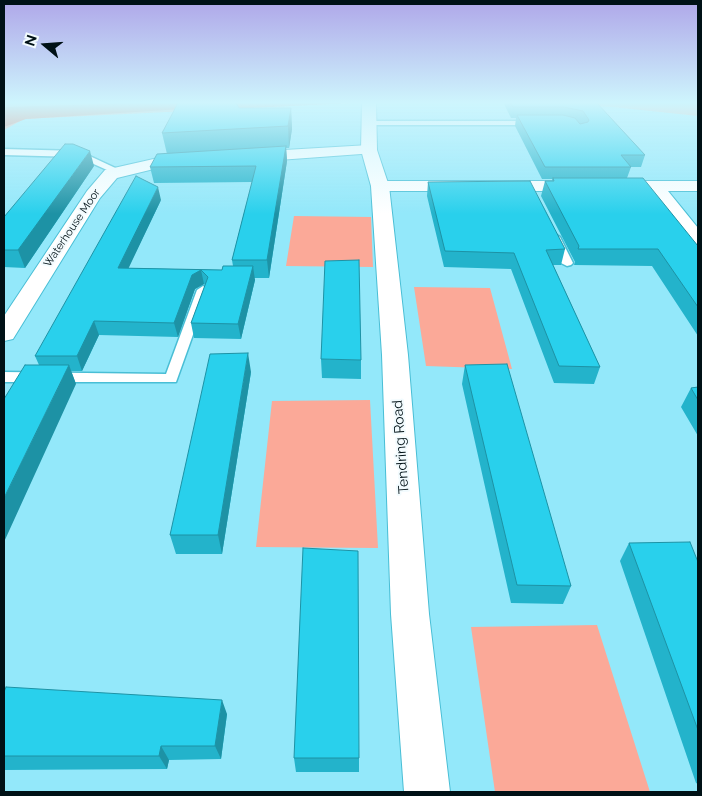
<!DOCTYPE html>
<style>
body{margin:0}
#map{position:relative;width:702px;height:796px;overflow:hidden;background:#93e8fa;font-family:Raleway,sans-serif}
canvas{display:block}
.frame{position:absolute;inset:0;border:5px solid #001116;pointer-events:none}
.north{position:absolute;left:20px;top:20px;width:50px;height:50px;-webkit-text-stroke:4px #f2fbfe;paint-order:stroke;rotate:288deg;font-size:14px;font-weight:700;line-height:20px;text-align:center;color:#001116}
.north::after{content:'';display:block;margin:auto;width:18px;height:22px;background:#001116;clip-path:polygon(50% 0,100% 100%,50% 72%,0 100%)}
</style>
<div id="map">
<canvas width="702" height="796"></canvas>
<div class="frame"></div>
<div class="north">N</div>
</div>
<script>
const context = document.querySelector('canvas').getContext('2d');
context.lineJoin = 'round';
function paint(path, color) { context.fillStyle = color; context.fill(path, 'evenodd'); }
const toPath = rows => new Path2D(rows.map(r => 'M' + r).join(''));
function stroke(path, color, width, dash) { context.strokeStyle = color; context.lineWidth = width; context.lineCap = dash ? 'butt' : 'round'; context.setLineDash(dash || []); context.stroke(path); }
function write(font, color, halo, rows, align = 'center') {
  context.font = font + ' Raleway,sans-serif'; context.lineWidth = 4; context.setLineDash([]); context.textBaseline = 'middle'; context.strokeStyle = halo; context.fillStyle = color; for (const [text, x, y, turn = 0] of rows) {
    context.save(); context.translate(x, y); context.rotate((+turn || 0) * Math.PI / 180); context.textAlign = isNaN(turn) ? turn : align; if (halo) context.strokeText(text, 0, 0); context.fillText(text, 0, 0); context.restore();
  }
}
const green = toPath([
 [4,103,351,103,24,119,4,130],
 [539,103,698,103,698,116,613,107],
 [294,216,371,217,373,267,286,266],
 [414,287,490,288,512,369,426,366],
 [370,400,378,548,256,547,272,401],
 [597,625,650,792,495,792,471,627]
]);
const forest = toPath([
 [137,103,184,103,183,109,26,119,4,127,4,107],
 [231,103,351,103,227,109]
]);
const service = toPath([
 [366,121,536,121,540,123,536,125,369,125,365,123,366,121],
 [4,149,79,151,124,172,122,174,116,174,78,157,4,155,4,149],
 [555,234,560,237,573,263,571,265,567,266,561,263,550,237,555,234],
 [203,286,209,290,176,382,4,382,4,372,166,374,197,290,203,286]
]);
const minor = toPath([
 [369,145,375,147,377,150,375,153,251,162,245,160,243,157,245,154,251,152,369,145],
 [188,156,194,158,196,161,194,164,158,168,117,178,100,198,13,339,4,341,4,316,87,191,105,170,158,158,188,156],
 [380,181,698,181,698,191,668,191,698,228,698,246,691,244,649,191,380,191,374,190,371,186,374,182,380,181]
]);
const tertiary = toPath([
 [362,103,376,103,377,150,389,186,408,355,429,614,450,792,404,792,391,614,382,355,371,186,361,150,362,103]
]);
const wall = toPath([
 [504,103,597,103,645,155,641,167,631,167,627,178,698,246,698,336,652,266,574,265,575,262,541,196,545,181,552,181,552,179,542,179,515,126,516,118,511,118,504,104],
 [239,108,291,108,292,129,289,148,286,148,287,161,269,278,254,278,255,280,241,339,194,338,191,323,205,285,204,284,195,289,178,337,99,335,82,371,71,371,76,384,39,365,35,356,161,200,128,268,222,270,233,266,232,260,252,182,154,183,150,167,167,154,162,133],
 [94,166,25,268,4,267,4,217],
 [428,182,565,249,561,265,553,265,600,367,594,384,554,383,511,269,444,267,427,196],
 [321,359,361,360,361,379,322,378],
 [465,365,571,586,563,604,511,603,462,384],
 [251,372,222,554,176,554,170,535],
 [698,387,698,436,681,407,691,388],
 [629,543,698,562,698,784,696,783,620,561],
 [4,692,227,714,221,759,169,760,167,769,4,770],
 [294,758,359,758,359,772,296,772]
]);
const shadedWall = toPath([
 [291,108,292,129,289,148,288,126],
 [286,146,287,161,269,278,267,260],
 [90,151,94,166,25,268,18,250],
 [158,187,161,200,122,282,118,268],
 [253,266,255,280,241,339,238,324],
 [201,270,204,284,195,289,178,337,174,323,192,275],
 [94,321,99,335,82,371,77,356],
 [248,353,251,372,222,554,218,535],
 [69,365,76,384,4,542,4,498],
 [222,700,227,714,221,759,215,746],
 [161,746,169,760,167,769,159,756]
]);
const building = toPath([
 [178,103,236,103,239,108,291,108,288,126,162,133,178,103],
 [510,103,597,103,645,155,621,155,631,167,545,167,517,115,563,115,575,118,580,124,588,122,589,120,583,111,564,107,513,107,510,103],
 [65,144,73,144,90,151,18,250,4,250,4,217,65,144],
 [286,146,267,260,232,260,256,166,150,167,157,154,286,146],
 [136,176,158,187,118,268,222,270,223,266,253,266,238,324,191,323,208,277,201,270,192,275,174,323,94,321,77,356,35,356,136,176],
 [553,178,643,178,698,246,698,307,658,249,578,249,579,246,545,181,554,181,553,178],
 [530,181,565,249,546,250,600,367,559,366,514,253,445,251,428,182,530,181],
 [359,260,361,360,321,359,325,261,359,260],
 [248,353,218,535,170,535,210,354,248,353],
 [507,364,571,586,517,585,465,365,507,364],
 [25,365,69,365,4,498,4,399,25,365],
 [698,387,698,400,691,388,698,387],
 [690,542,698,562,698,730,629,543,690,542],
 [303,548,358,551,359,758,294,758,303,548],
 [6,687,222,700,215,746,161,746,159,756,4,756,4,692,6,687]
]);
const farStreetnames = [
 ["Waterhouse Moor",72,228,-56]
];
const streetNames = [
 ["Tendring Road",401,447,-94]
];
paint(green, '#fba998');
paint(forest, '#eb6b52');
stroke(service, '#49bed5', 3);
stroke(minor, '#49bed5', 2);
stroke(tertiary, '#49bed5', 2);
paint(service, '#fff');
paint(minor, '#fff');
paint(tertiary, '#fff');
paint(wall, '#23b3cb');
paint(shadedWall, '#1d92a5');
paint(building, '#29d0ec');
stroke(building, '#1d92a5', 1);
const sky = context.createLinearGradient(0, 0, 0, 214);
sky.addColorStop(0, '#afa7e9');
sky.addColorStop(0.48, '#cef5fd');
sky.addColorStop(1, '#cef5fd00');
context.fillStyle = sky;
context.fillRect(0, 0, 702, 214);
write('11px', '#001116', '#f2fbfe', farStreetnames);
write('14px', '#001116', '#f2fbfe', streetNames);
</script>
